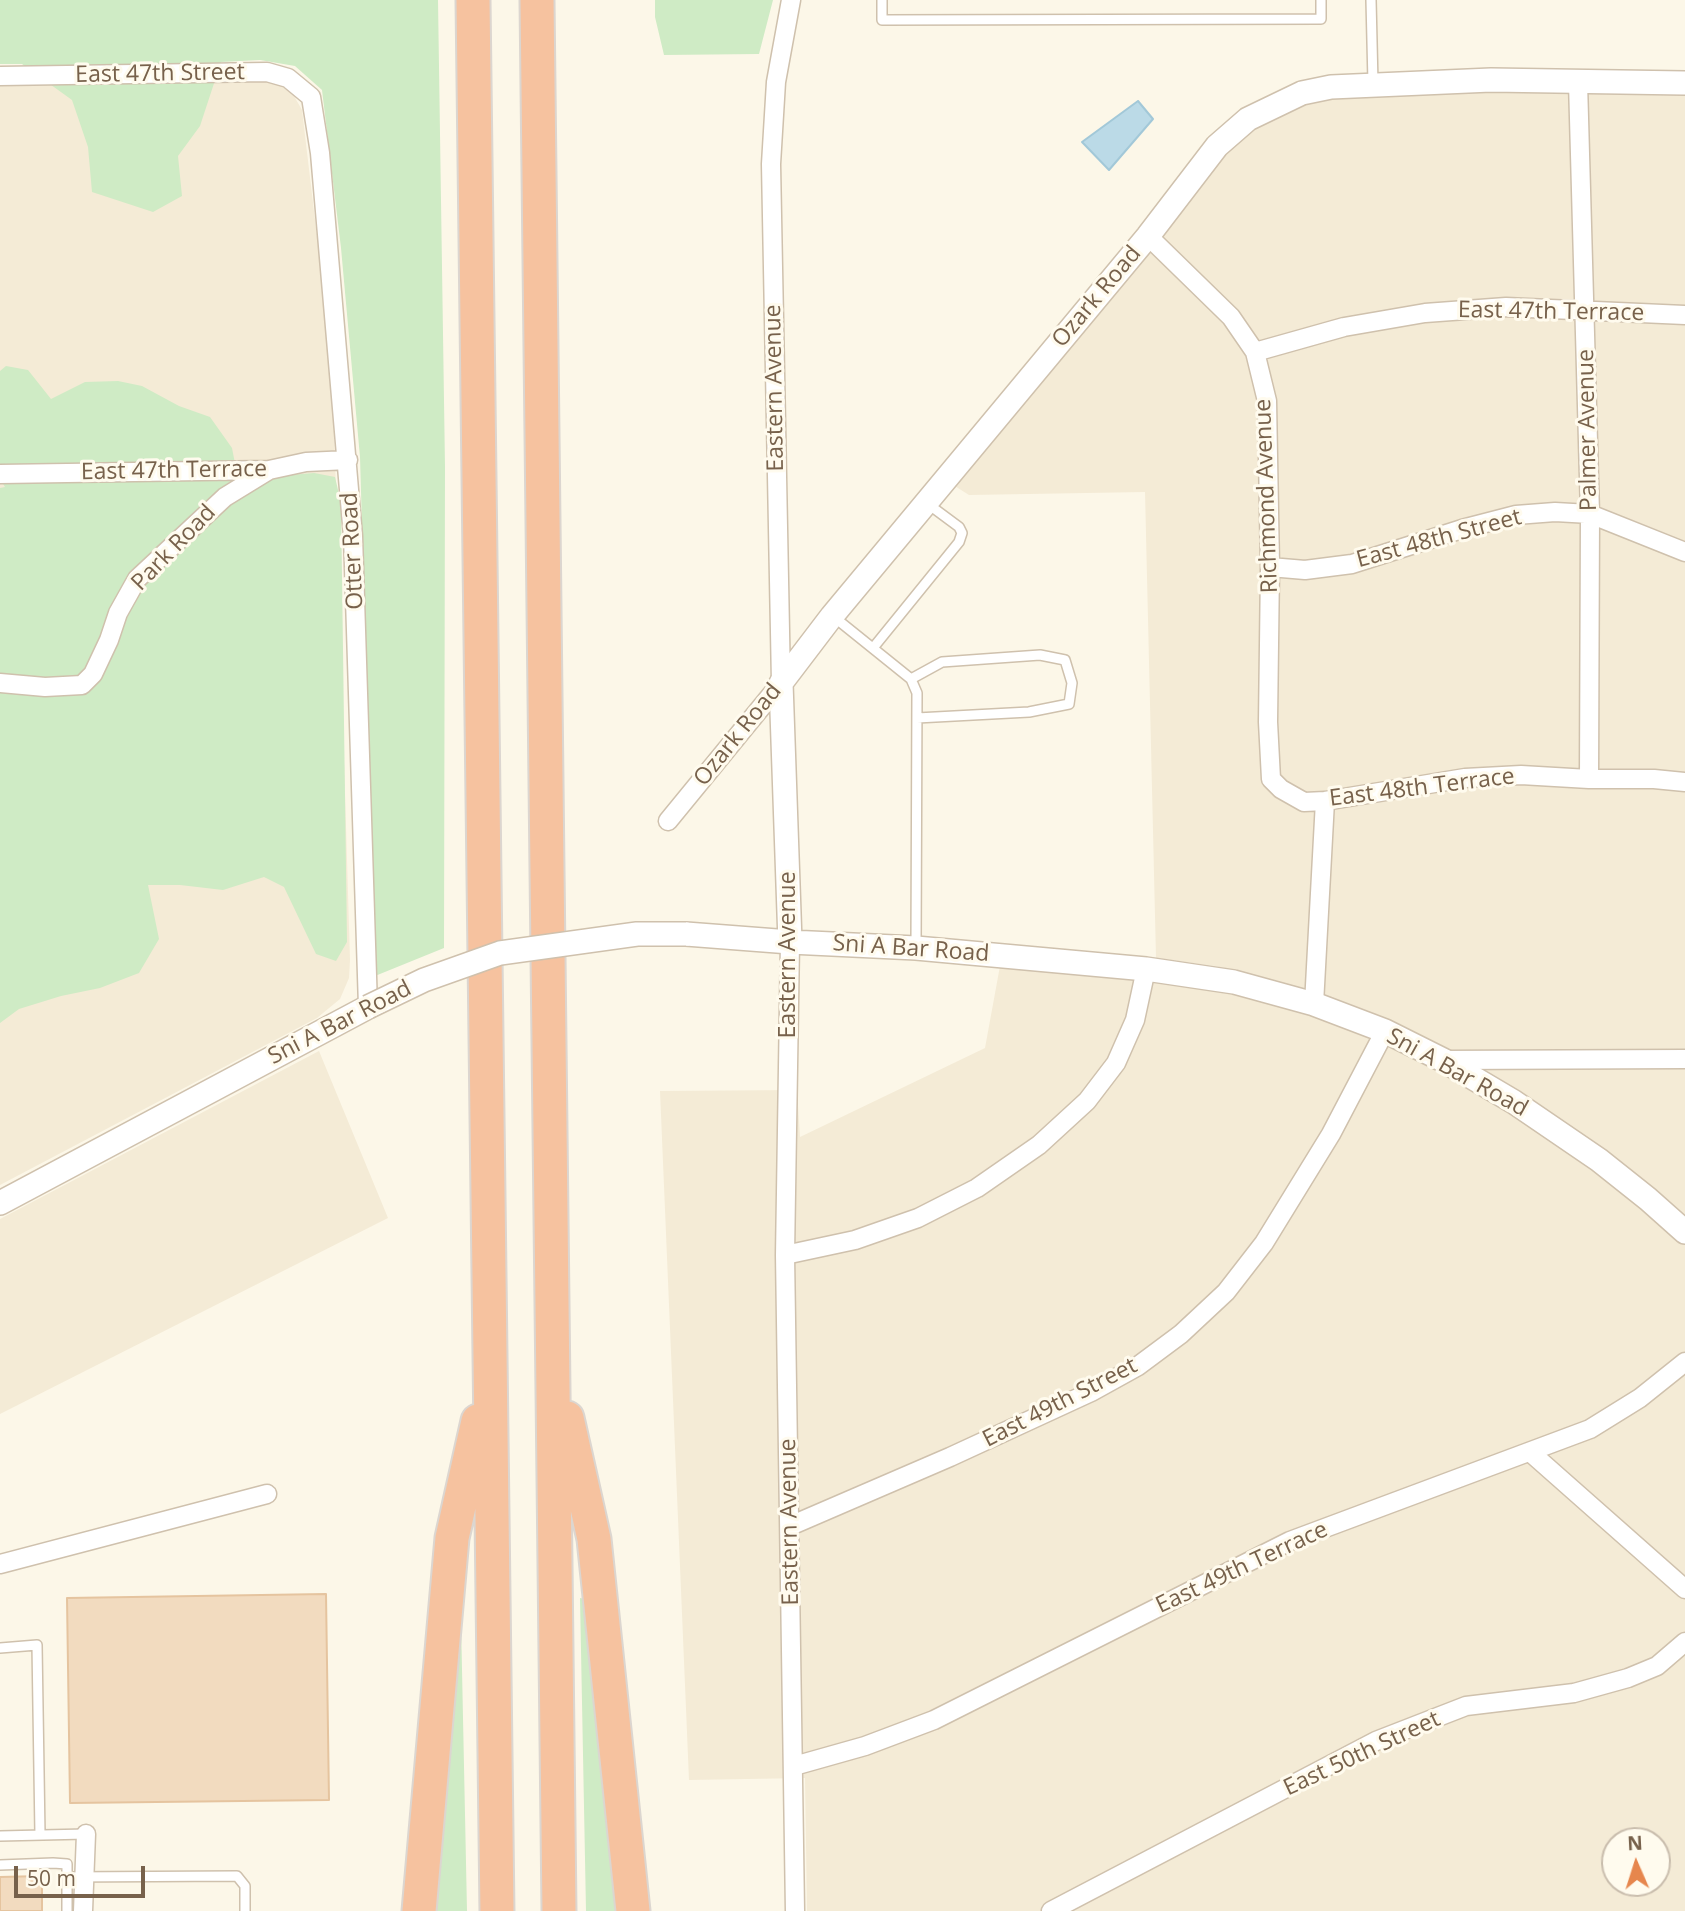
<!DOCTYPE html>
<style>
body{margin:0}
#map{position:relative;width:1685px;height:1911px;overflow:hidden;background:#fcf7e8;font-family:"Open Sans",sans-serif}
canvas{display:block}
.north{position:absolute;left:1601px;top:1827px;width:70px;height:70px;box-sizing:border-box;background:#fffbee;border:2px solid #c9bdad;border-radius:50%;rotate:357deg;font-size:19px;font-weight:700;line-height:28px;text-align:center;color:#77614b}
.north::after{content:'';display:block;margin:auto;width:24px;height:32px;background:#e6864d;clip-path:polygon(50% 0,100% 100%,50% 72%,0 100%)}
.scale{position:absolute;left:14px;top:1866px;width:131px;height:32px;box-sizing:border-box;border:4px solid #77614b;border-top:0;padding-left:9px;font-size:21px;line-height:24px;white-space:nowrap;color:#77614b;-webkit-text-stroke:5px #fffbee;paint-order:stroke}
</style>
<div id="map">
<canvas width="1685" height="1911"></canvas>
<div class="north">N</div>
<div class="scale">50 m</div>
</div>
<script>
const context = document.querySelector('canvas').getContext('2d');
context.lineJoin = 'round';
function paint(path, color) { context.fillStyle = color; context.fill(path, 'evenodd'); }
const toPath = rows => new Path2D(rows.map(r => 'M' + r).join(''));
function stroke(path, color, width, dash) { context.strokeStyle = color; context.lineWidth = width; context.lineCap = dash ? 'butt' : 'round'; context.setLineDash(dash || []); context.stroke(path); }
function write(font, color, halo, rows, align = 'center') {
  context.font = font + ' "Open Sans",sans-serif'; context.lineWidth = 6; context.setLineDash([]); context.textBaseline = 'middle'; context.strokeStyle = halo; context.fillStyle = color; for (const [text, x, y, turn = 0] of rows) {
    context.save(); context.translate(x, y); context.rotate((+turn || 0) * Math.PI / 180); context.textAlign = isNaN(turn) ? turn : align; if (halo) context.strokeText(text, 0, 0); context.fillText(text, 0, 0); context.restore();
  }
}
const residential = toPath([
 [261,80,281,86,294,96,302,110,323,287,334,424,350,960,349,978,340,999,317,1018,0,1185,0,82],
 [1685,88,1685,1911,807,1911,805,1778,689,1780,660,1091,797,1090,800,1137,985,1048,1000,966,1328,998,1273,980,1215,966,1156,958,1145,492,969,495,950,483,1208,171,1242,135,1273,112,1349,90],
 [1615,1841,1657,1841,1657,1883,1615,1883],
 [319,1051,388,1218,0,1414,0,1219]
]);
const green = toPath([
 [0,0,438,0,445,467,444,948,375,976,360,457,341,248,322,90,295,66,260,60,221,62,200,126,178,156,182,196,153,212,92,192,88,147,72,100,22,64,0,64],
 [655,0,773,0,759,54,664,55,655,17],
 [6,366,28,370,51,399,85,382,118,381,142,386,179,406,210,417,232,448,238,479,314,473,335,477,341,503,347,942,336,961,316,954,284,887,264,877,223,890,180,885,148,885,159,939,139,973,100,988,61,996,19,1009,0,1023,0,488,5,487,0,479,0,371],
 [580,1598,586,1599,615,1911,586,1911],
 [461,1621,467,1911,429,1911]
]);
const water = toPath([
 [1138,101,1153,119,1109,170,1082,142,1138,101]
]);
const building = toPath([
 [326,1594,329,1800,70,1803,67,1598,326,1594],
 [42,1876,42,1911,0,1911,0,1877,42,1876]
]);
const service = toPath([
 [882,0,882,20,1321,19,1321,0],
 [1371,0,1373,83],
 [834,617,911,679,917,693,916,946],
 [873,648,959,542,962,533,959,527,928,504],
 [911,679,942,662,1040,655,1065,660,1072,683,1069,704,1029,712,917,718],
 [0,1648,37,1645,40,1835],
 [0,1836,86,1834],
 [0,1865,53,1863,67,1864,67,1911],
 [67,1877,237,1876,245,1886,245,1911]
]);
const minor = toPath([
 [0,76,267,72,288,78,311,97,320,153,353,536,368,1007],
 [1578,82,1590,514,1589,779],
 [1148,236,1231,317,1255,352,1267,401,1270,567,1268,722,1271,779,1281,789,1304,802,1325,801,1465,778,1521,775,1589,779,1654,779,1685,782],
 [1255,352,1344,327,1425,313,1506,307,1685,315],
 [0,474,269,470,306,462,348,460],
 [1270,567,1305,570,1352,564,1462,529,1516,515,1555,512,1590,514,1685,552],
 [0,683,45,687,82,685,93,674,109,640,118,613,137,579,225,497,269,470],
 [668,821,781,683,771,164,776,82,791,0],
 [790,942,785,1255,795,1911],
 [1314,1004,1325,801],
 [1443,1060,1685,1059],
 [785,1255,855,1240,918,1218,977,1188,1039,1145,1087,1101,1116,1063,1135,1020,1146,969],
 [1530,1452,1685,1589],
 [790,1526,950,1457,1091,1392,1138,1366,1181,1334,1226,1292,1264,1243,1331,1134,1385,1031],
 [0,1564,267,1494],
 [794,1766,865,1746,934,1720,1290,1541,1590,1429,1640,1398,1685,1362],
 [83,1911,86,1834],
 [1051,1911,1376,1741,1466,1706,1574,1693,1628,1678,1657,1666,1685,1642]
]);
const tertiary = toPath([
 [686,934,790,942,916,948,1146,969,1234,982,1314,1004,1385,1031,1443,1060,1514,1102,1599,1160,1648,1199,1685,1232],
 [790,942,781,683,832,616,1148,236,1217,146,1248,119,1302,93,1331,87,1491,80,1685,83],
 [0,1203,368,1007]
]);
const motorway = toPath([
 [473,0,497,1911],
 [537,0,559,1911],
 [567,1418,594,1539,633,1911],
 [419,1911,452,1538,478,1421]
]);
const tertiaryBridge = toPath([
 [368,1007,424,980,500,953,637,934,686,934]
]);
const streetNames = [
 ["East 47th Street",160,74,-1],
 ["Ozark Road",1097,297,-50],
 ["East 47th Terrace",1551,312,1],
 ["Eastern Avenue",775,388,-91],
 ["Palmer Avenue",1588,430,-91],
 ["East 47th Terrace",174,471,-1],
 ["Richmond Avenue",1267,496,-92],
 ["East 48th Street",1439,539,-15],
 ["Park Road",174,548,-46],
 ["Otter Road",353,551,-93],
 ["Ozark Road",738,735,-51],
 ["East 48th Terrace",1422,788,-7],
 ["Sni A Bar Road",911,949,4],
 ["Eastern Avenue",788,955,-90],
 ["Sni A Bar Road",340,1023,-27],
 ["Sni A Bar Road",1457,1073,29],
 ["East 49th Street",1060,1403,-27],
 ["Eastern Avenue",790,1522,-91],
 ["East 49th Terrace",1242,1568,-25],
 ["East 50th Street",1362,1754,-25]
];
paint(residential, '#f4ebd6');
paint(green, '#cfebc5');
paint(water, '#bbdae7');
stroke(water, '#a2c8d8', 2);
paint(building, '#f2dbbf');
stroke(building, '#e5c49f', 2);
stroke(service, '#cfc1ad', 12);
stroke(minor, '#cfc1ad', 21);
stroke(tertiary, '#cfc1ad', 26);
stroke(motorway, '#dcd6d0', 37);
stroke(service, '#fff', 9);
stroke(minor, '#fff', 18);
stroke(tertiary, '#fff', 23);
stroke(motorway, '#f6c29f', 33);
stroke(tertiaryBridge, '#cfc1ad', 26, []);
stroke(tertiaryBridge, '#fff', 23);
write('23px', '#77614b', '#fffbee', streetNames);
</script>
